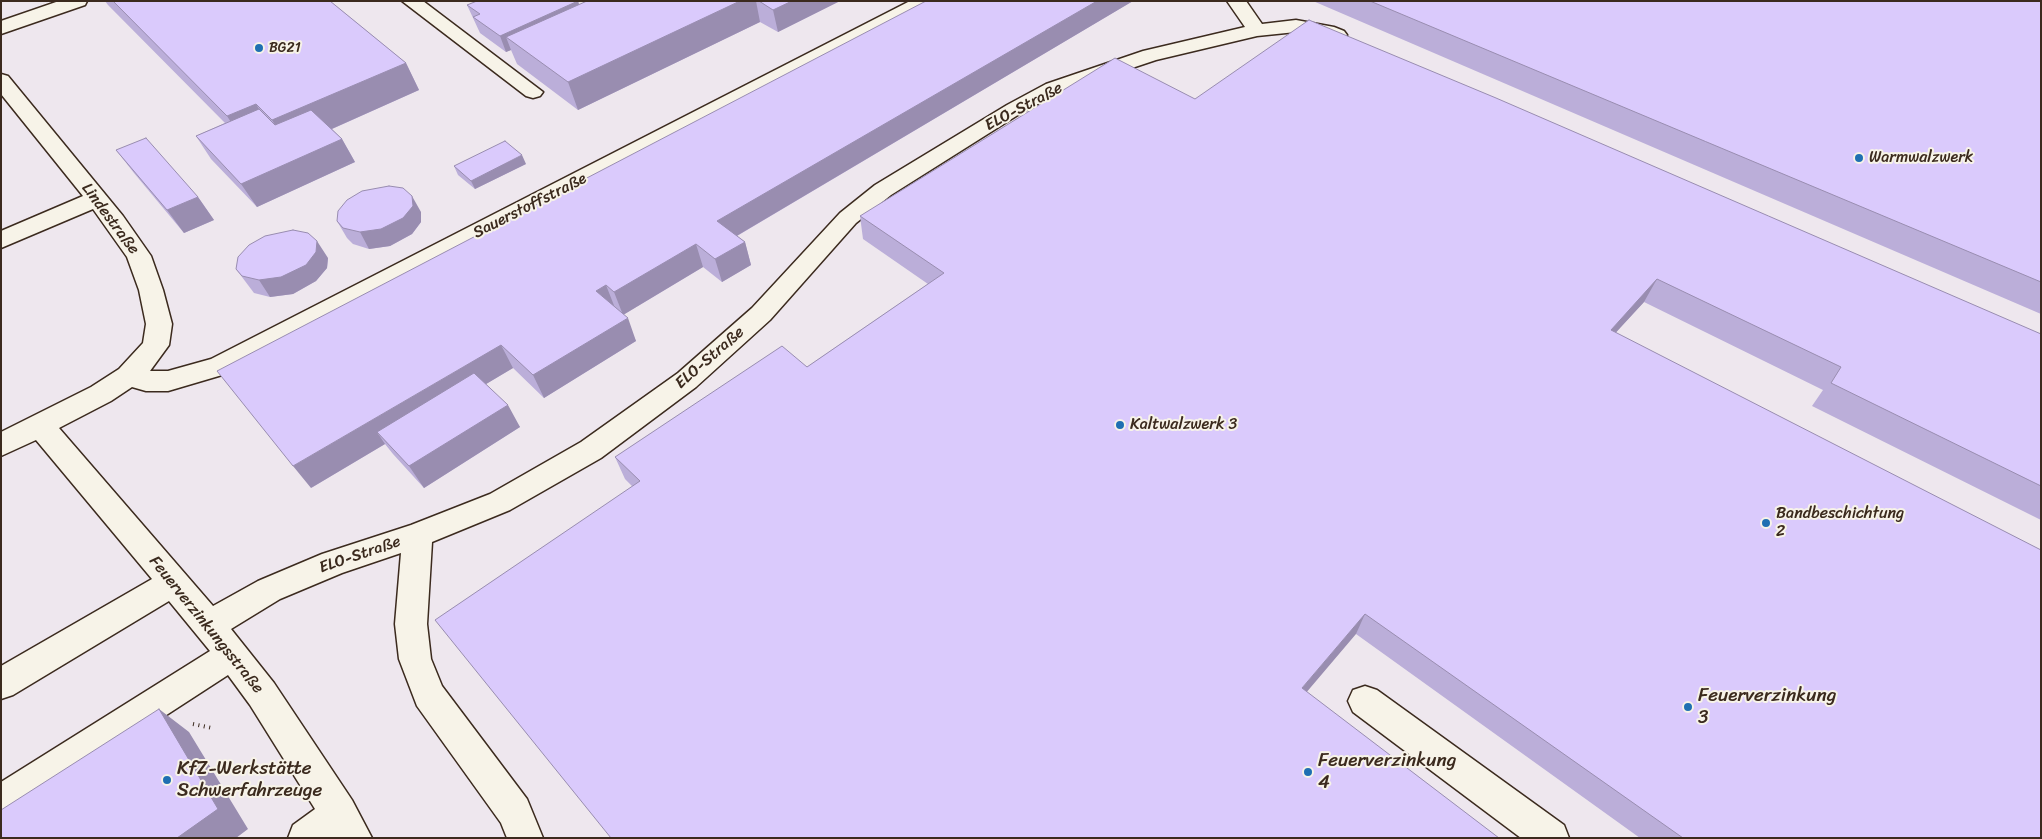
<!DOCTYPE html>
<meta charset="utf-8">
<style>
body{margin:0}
#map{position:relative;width:2042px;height:839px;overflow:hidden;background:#f7f3e8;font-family:Sriracha,sans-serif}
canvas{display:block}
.frame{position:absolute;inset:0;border:2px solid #3b2a1e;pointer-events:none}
</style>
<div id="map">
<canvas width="2042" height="839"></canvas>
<div class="frame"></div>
</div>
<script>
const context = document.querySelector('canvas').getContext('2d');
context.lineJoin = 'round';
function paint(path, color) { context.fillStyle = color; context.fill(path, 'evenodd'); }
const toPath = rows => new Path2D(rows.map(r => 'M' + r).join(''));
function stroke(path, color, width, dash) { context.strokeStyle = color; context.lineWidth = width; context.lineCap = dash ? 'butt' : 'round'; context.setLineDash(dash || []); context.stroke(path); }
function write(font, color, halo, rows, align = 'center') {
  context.font = font + ' Sriracha,sans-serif'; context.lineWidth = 4; context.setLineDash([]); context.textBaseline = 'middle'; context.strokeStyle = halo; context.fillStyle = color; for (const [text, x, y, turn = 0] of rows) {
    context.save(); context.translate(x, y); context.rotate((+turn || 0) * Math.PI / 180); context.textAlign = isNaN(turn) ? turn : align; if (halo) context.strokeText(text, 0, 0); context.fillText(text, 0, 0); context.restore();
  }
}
const built = toPath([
 [1,1,2041,1,2041,838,1,838]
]);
const path = toPath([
 [193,724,212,728]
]);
const minor = toPath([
 [59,1,87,1,85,5,1,34,1,21,59,1],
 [402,1,423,1,543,92,540,96,533,98,526,96,402,1],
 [910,1,934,1,932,5,229,373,168,391,146,391,132,387,111,401,59,428,213,606,258,581,322,554,411,525,490,494,581,442,678,373,752,308,840,213,875,185,1007,105,1046,84,1143,51,1245,27,1227,1,1246,1,1262,24,1296,20,1334,27,1344,31,1347,35,1344,39,1337,41,1296,32,1257,36,1156,60,1060,92,1021,113,891,195,856,223,770,320,696,387,601,458,510,510,432,542,427,624,431,659,442,686,527,799,543,838,507,838,501,823,417,706,399,659,395,624,401,553,342,573,280,599,231,629,274,683,352,800,372,838,288,838,293,825,315,809,250,705,228,675,14,814,1,819,1,782,210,651,169,601,13,695,1,699,1,666,152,579,36,440,1,456,1,432,91,387,119,369,143,343,146,324,139,290,127,257,93,209,1,248,1,231,83,196,1,94,1,74,8,76,123,216,151,256,163,290,172,324,169,345,150,371,168,371,211,359,910,1],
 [1365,686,1377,690,1564,825,1569,838,1521,838,1353,712,1348,701,1353,690,1365,686]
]);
const wall = toPath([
 [105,1,330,1,406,63,419,90,332,129,342,139,355,162,257,207,211,159,196,136,225,123,108,5],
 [578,1,579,5,587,1,840,1,778,32,760,22,578,110,517,64,511,50,506,52,480,33,467,5],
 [926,1,1133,1,737,236,745,242,751,265,722,282,703,267,623,315,636,341,544,398,513,368,486,384,520,427,424,488,393,454,385,444,311,488],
 [1313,1,2041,1,2041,314],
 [1195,99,2041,334,2041,520,1812,406,1823,390,1644,302,1616,332,2041,838,1640,838,1356,634,632,486,625,479,615,457,807,367,928,284,863,239,860,216],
 [116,150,198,197,214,220,184,233,134,173],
 [526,164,475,189,458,175,454,166],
 [421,212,421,222,412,234,390,246,369,249,353,244,347,238,337,221],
 [328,258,327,268,316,281,293,294,270,297,254,293,236,269]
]);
const shadedWall = toPath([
 [578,1,583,17,506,37,511,50,506,52,500,36],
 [740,1,756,1,760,22,578,110,568,82],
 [759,1,840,1,778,32,773,10],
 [1097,1,1133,1,723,244,717,221],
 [406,63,419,90,289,148,272,120],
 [256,104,273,132,245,144,227,116],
 [342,139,355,162,257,207,241,184],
 [522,155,526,164,475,189,471,181],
 [412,196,421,212,421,222,412,234,390,246,369,249,360,232],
 [198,197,214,220,184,233,167,210],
 [317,241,328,258,327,268,316,281,293,294,270,297,259,280],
 [745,242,751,265,722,282,715,259],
 [696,244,703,267,623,315,614,292],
 [1657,279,1644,302,1598,352,1611,330],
 [606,285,615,308,596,291],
 [628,318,636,341,544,398,533,375],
 [501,345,513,368,387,443,377,432,385,444,311,488,293,466],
 [508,405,520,427,424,488,409,466],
 [1365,614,1356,634,1294,707,1302,688],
 [159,709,189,732,248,829,236,838,177,838]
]);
const building = toPath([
 [113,1,330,1,406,63,272,120,256,104,227,116,113,1],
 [477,1,578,1,500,36,473,17,480,14,467,5,477,1],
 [587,1,740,1,568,82,506,37,587,1],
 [759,1,792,1,773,10,759,1],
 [926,1,1097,1,717,221,745,242,715,259,696,244,614,292,606,285,596,291,628,318,533,375,501,345,293,466,217,371,926,1],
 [1370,1,2041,1,2041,282,1370,1],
 [1309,20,1496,98,2041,334,2041,486,1831,383,1841,367,1657,279,1611,330,2041,550,2041,838,1683,838,1365,614,1302,688,1499,838,611,838,435,620,640,481,615,457,782,346,807,367,944,273,860,216,1115,58,1195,99,1309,20],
 [259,109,275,125,311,110,342,139,241,184,196,136,259,109],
 [146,138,198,197,167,210,116,150,146,138],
 [505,141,522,155,471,181,454,166,505,141],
 [389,186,403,188,412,196,413,206,403,218,381,229,360,232,343,228,337,221,338,211,347,200,362,191,389,186],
 [293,230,308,233,317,241,316,252,306,265,281,277,259,280,242,276,236,269,238,257,249,245,265,236,293,230],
 [474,373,508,405,409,466,377,432,474,373],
 [159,709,218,809,177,838,1,838,1,810,159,709]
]);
const markers = [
 [259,48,5,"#1f6fb2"],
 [1859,158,5,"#1f6fb2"],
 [1120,425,5,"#1f6fb2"],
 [1766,523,5,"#1f6fb2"],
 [1688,707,5,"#1f6fb2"],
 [1308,772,5,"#1f6fb2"],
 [167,780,5,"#1f6fb2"]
];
const farPoinames = [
 ["BG21",269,48]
];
const streetNames = [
 ["ELO-Straße",1024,107,-28],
 ["Sauerstoffstraße",530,206,-27],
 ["Lindestraße",110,219,53],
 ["ELO-Straße",710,358,-41],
 ["ELO-Straße",360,555,-19],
 ["Feuerverzinkungsstraße",206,625,51]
];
const poiNames = [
 ["Warmwalzwerk",1869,158],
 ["Kaltwalzwerk 3",1130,425],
 ["Bandbeschichtung",1776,514],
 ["2",1776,532]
];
const nearPoinames = [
 ["Feuerverzinkung",1698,696],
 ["3",1698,718],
 ["Feuerverzinkung",1318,761],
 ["4",1318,783],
 ["KfZ-Werkstätte",177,769],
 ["Schwerfahrzeuge",177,791]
];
paint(built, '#eee7ee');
stroke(minor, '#3b2a1e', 3);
stroke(path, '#3b2a1e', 4, [1, 4.5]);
paint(minor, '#f7f3e8');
paint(wall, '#bbaed9');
paint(shadedWall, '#998db0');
paint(building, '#dacafc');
stroke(building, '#998db0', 1);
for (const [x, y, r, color] of markers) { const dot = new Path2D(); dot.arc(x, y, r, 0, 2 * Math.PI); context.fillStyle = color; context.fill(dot); stroke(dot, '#f7f3e8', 2); }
write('14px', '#3b2a1e', '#f7f3e8', farPoinames, 'left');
write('16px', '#3b2a1e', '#f7f3e8', streetNames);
write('16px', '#3b2a1e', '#f7f3e8', poiNames, 'left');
write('19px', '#3b2a1e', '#f7f3e8', nearPoinames, 'left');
</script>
